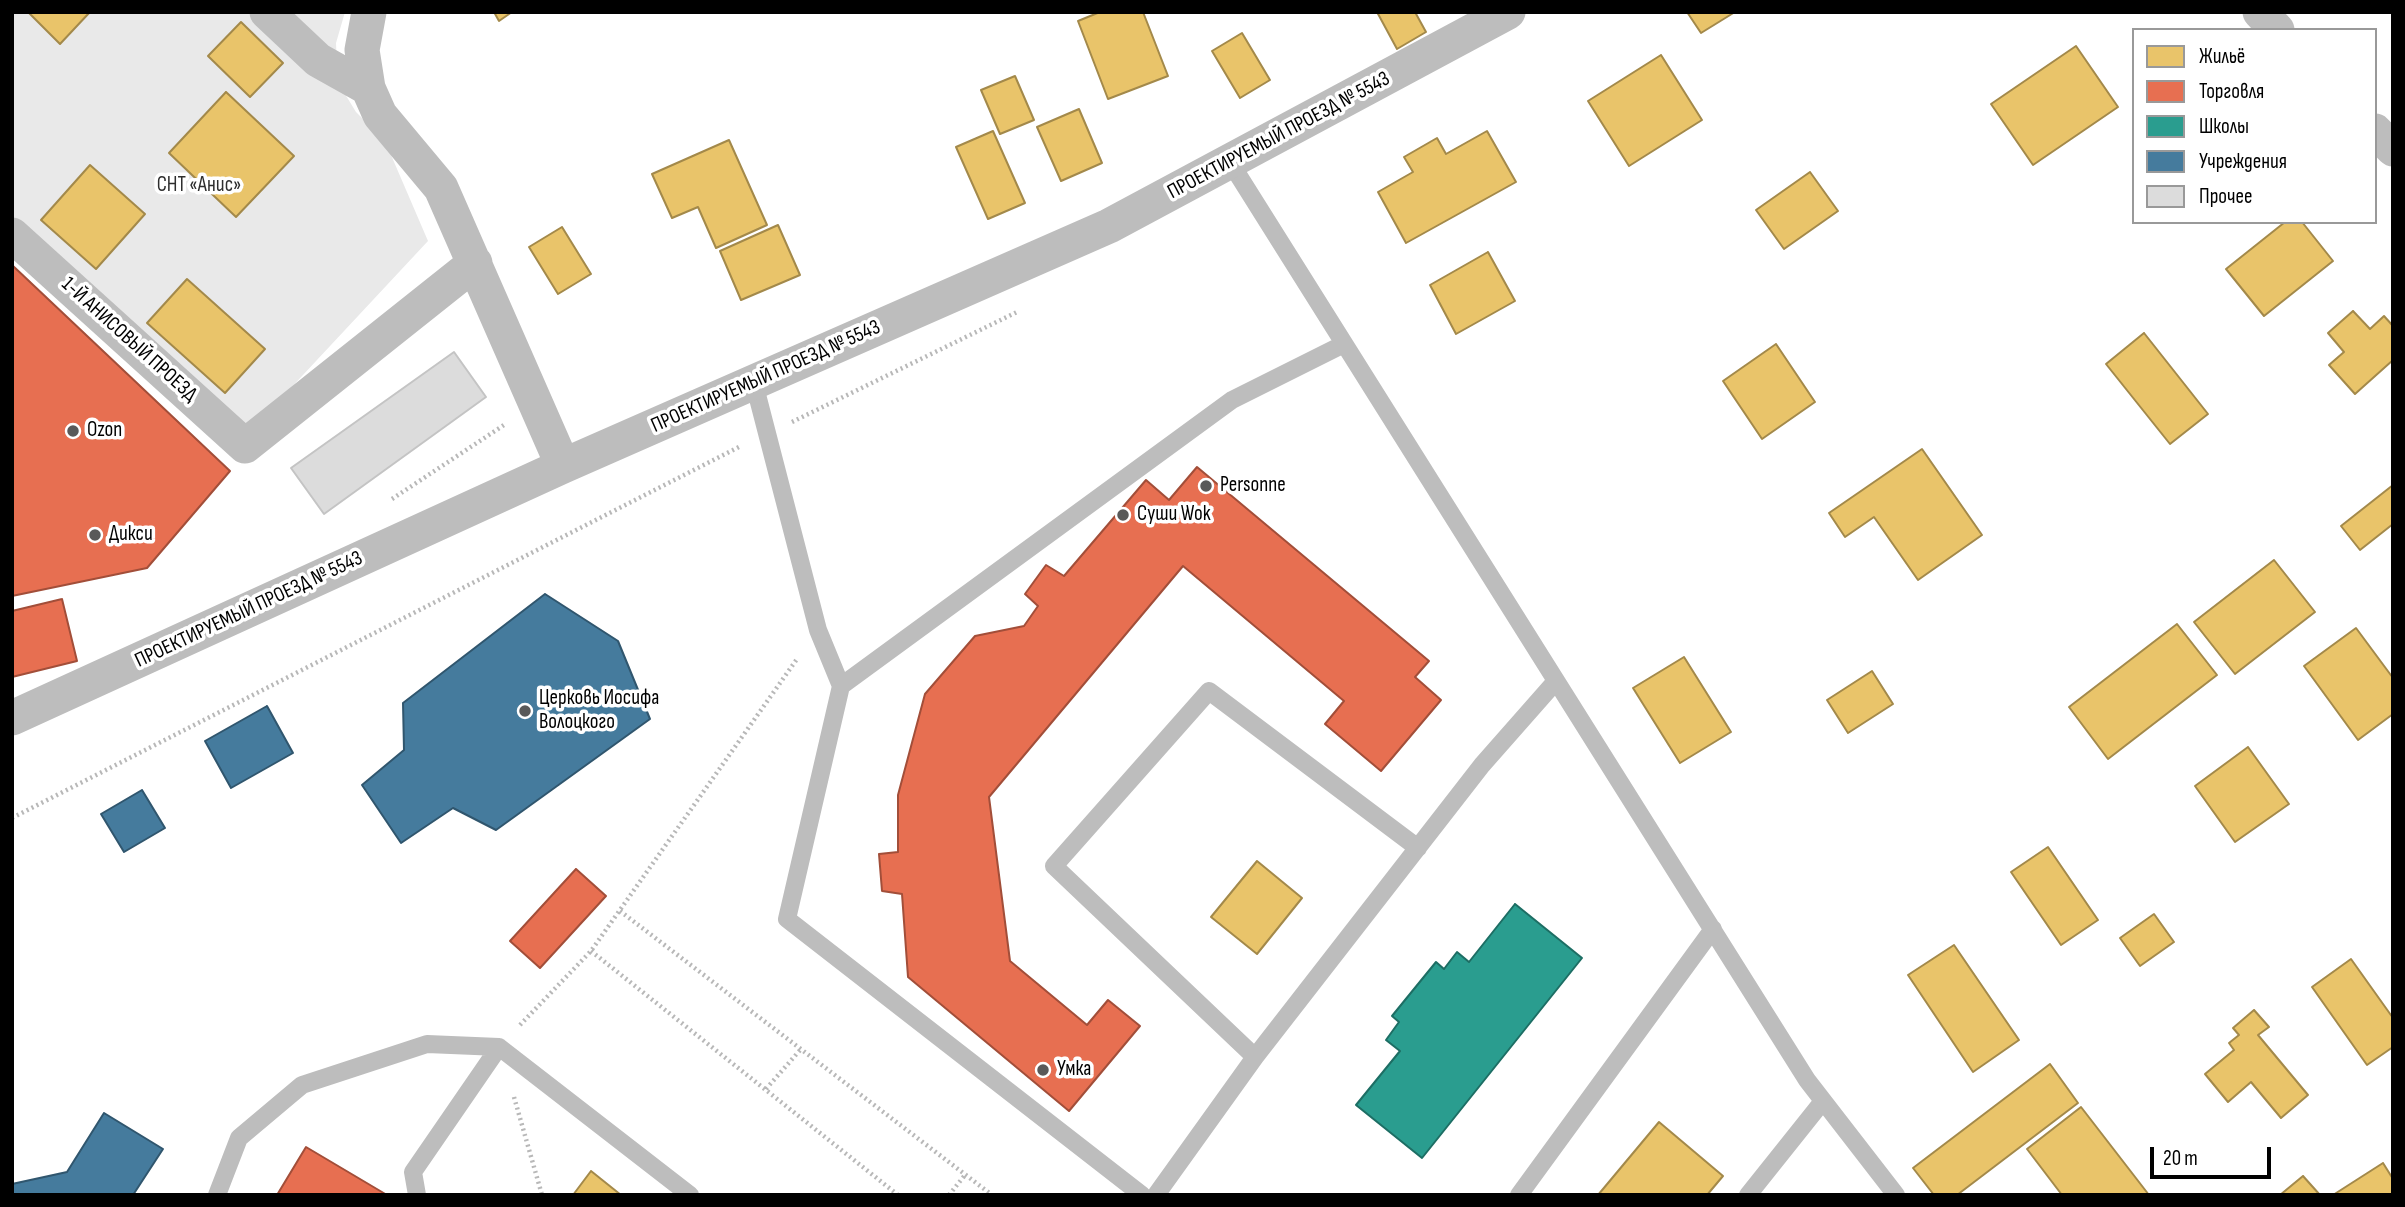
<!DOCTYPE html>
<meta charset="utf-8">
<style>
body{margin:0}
#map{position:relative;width:2405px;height:1207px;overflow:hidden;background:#fff;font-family:"Sofia Sans Condensed",sans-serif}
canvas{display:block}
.frame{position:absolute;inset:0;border:14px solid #000;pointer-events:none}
.legend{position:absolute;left:2132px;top:28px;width:245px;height:196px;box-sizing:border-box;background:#fff;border:2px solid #999;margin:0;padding:9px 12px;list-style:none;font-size:21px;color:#000}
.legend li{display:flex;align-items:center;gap:14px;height:35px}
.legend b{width:35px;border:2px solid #999}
.scale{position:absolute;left:2150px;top:1147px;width:121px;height:32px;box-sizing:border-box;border:4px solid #000;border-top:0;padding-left:9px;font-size:21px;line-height:24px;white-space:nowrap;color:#000;-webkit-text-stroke:5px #fff;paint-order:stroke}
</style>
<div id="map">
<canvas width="2405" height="1207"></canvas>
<div class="frame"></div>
<ul class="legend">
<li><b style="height:19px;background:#e9c46a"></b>Жильё</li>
<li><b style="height:19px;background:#e76f51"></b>Торговля</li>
<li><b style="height:19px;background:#2a9d8f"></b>Школы</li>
<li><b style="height:19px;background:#457b9d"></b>Учреждения</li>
<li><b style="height:19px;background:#dcdcdc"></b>Прочее</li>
</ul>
<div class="scale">20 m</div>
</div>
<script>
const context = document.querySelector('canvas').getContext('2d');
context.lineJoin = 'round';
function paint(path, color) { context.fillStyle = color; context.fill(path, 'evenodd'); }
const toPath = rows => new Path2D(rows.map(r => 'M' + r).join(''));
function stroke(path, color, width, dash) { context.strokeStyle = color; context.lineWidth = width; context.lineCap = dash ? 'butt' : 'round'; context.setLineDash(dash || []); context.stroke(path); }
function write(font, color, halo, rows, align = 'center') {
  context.font = font + ' "Sofia Sans Condensed",sans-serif'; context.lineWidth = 7; context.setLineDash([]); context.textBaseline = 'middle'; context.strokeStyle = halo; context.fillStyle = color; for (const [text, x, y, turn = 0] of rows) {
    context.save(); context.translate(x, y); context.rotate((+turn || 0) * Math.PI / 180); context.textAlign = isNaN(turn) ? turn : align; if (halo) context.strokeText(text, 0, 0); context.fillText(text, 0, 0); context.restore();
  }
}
const green = toPath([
 [12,12,345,12,336,43,337,66,345,94,356,112,385,141,428,241,233,450,12,251]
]);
const homes = toPath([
 [28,12,90,12,60,44,28,12],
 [494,12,512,12,499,21,494,12],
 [1100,12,1143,12,1168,76,1108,99,1078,21,1100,12],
 [1377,12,1415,12,1426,32,1397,49,1377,12],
 [1687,12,1735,12,1701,33,1687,12],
 [241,22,283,63,250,97,208,56,241,22],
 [1242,33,1270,80,1240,98,1212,51,1242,33],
 [2076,46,2118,107,2033,165,1991,104,2076,46],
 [1661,55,1702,120,1629,166,1588,101,1661,55],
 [1015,76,1034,120,1000,134,981,90,1015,76],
 [226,92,294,156,236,217,169,153,226,92],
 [1079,109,1102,163,1061,181,1037,127,1079,109],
 [993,131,1025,203,988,219,956,147,993,131],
 [1487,131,1516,182,1406,243,1378,192,1413,172,1404,157,1437,138,1446,154,1487,131],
 [729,140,767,225,716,248,698,207,672,218,652,174,729,140],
 [90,165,145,214,96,269,41,220,90,165],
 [1810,172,1838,211,1784,249,1756,210,1810,172],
 [2285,222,2302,222,2333,261,2264,316,2226,269,2285,222],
 [778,225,800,275,741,300,720,251,778,225],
 [562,227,591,274,558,294,529,247,562,227],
 [1488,252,1515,301,1456,334,1430,285,1488,252],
 [187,279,265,349,225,393,147,323,187,279],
 [2353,311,2370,329,2384,316,2393,326,2393,360,2355,394,2329,365,2344,352,2328,333,2353,311],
 [2144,333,2208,414,2170,444,2106,364,2144,333],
 [1776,344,1815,402,1762,439,1723,381,1776,344],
 [1922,449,1982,535,1918,580,1874,517,1845,537,1829,513,1922,449],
 [2393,485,2393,524,2360,550,2341,526,2393,485],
 [2274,560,2315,612,2235,674,2194,622,2274,560],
 [2177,624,2217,675,2108,759,2069,707,2177,624],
 [2356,628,2393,678,2393,714,2358,740,2304,666,2356,628],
 [1684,657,1731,732,1680,763,1633,688,1684,657],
 [1872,671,1893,704,1848,733,1827,700,1872,671],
 [2248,747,2289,804,2235,842,2195,786,2248,747],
 [2048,847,2098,920,2061,945,2011,872,2048,847],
 [1257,861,1302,898,1257,954,1211,917,1257,861],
 [2154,914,2174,942,2140,966,2120,938,2154,914],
 [1954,945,2019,1040,1973,1072,1908,975,1954,945],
 [2351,959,2393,1018,2393,1047,2367,1065,2312,987,2351,959],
 [2254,1010,2269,1027,2258,1035,2308,1095,2281,1118,2251,1082,2228,1102,2205,1074,2234,1050,2229,1043,2239,1035,2233,1028,2254,1010],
 [2050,1064,2078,1103,1957,1195,1934,1195,1913,1168,2050,1064],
 [2081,1107,2149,1195,2062,1195,2027,1149,2081,1107],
 [1659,1122,1723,1176,1707,1195,1598,1195,1659,1122],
 [2383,1163,2393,1179,2393,1195,2333,1195,2383,1163],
 [591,1171,621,1195,573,1195,591,1171],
 [2303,1176,2320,1195,2280,1195,2303,1176]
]);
const shops = toPath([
 [12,265,230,471,147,568,12,596,12,265],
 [1197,467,1429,661,1415,677,1441,700,1381,771,1325,724,1344,701,1183,566,989,797,1010,961,1087,1025,1108,1000,1140,1026,1069,1111,908,977,902,894,882,891,879,854,898,852,898,795,925,694,975,636,1024,626,1038,606,1025,594,1046,565,1064,576,1146,480,1169,500,1197,467],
 [62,599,77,661,12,677,12,611,62,599],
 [576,869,606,896,540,968,510,941,576,869],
 [306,1147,387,1195,277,1195,306,1147]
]);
const schools = toPath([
 [1515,904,1582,958,1422,1158,1356,1105,1400,1051,1386,1040,1399,1022,1392,1016,1436,962,1444,969,1457,952,1469,962,1515,904]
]);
const public = toPath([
 [545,594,618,641,650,719,496,830,453,808,401,843,362,785,404,750,403,703,545,594],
 [267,706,293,753,231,788,205,741,267,706],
 [142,790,165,828,124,852,101,814,142,790],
 [104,1113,163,1149,133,1195,12,1195,12,1184,67,1172,104,1113]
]);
const building = toPath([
 [454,352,486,397,324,514,291,468,454,352]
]);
const path = toPath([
 [792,422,1017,312],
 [392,499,504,425],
 [12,818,741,446],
 [620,911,992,1195],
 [591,951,898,1195],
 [520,1025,591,951,797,659],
 [766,1089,801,1049],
 [514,1097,542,1195],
 [949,1195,965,1175]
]);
const lane = toPath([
 [1230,162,1807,1080,1896,1195],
 [754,383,818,630,841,686,787,919,1142,1195],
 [841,686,1232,400,1344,344],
 [1255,1057,1054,866,1209,691,1418,848],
 [217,1195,239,1138,302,1085,427,1044,499,1047,690,1195],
 [417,1195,413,1172,499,1047],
 [1156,1195,1255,1057,1482,765,1556,681],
 [1519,1195,1713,929],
 [1748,1195,1823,1101]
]);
const street = toPath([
 [267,12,318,60,368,88],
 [369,12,362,50,368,88,380,115,441,188,563,466],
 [2260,12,2277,30],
 [2375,131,2393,149],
 [12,235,245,446,475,263],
 [12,718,563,466,1109,226,1508,12]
]);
const markers = [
 [73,431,7,"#595959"],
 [1206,486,7,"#595959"],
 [1123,515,7,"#595959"],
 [95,535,7,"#595959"],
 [525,711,7,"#595959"],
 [1043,1070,7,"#595959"]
];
const streetNames = [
 ["ПРОЕКТИРУЕМЫЙ ПРОЕЗД № 5543",1279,136,-28],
 ["1-Й АНИСОВЫЙ ПРОЕЗД",129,340,42],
 ["ПРОЕКТИРУЕМЫЙ ПРОЕЗД № 5543",766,377,-24],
 ["ПРОЕКТИРУЕМЫЙ ПРОЕЗД № 5543",249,610,-25]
];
const parkNames = [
 ["СНТ «Анис»",199,186]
];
const poiNames = [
 ["Ozon",87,431],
 ["Personne",1220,486],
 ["Суши Wok",1137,515],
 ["Дикси",109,535],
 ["Церковь Иосифа",539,699],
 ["Волоцкого",539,723],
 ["Умка",1057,1070]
];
paint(green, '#e9e9e9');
paint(homes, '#e9c46a');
stroke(homes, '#a3894a', 2);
paint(shops, '#e76f51');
stroke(shops, '#a24e39', 2);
paint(schools, '#2a9d8f');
stroke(schools, '#1d6e64', 2);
paint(public, '#457b9d');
stroke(public, '#30566e', 2);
paint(building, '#dcdcdc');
stroke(building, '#c4c4c4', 2);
stroke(path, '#b8b8b8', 4.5, [2, 3.5]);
stroke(lane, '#bdbdbd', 18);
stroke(street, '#bdbdbd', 35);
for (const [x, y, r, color] of markers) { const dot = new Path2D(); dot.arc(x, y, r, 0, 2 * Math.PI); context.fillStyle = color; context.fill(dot); stroke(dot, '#fff', 2.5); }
write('21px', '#000', '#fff', streetNames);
write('21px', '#2e2e2e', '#fff', parkNames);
write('21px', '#000', '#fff', poiNames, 'left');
</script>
